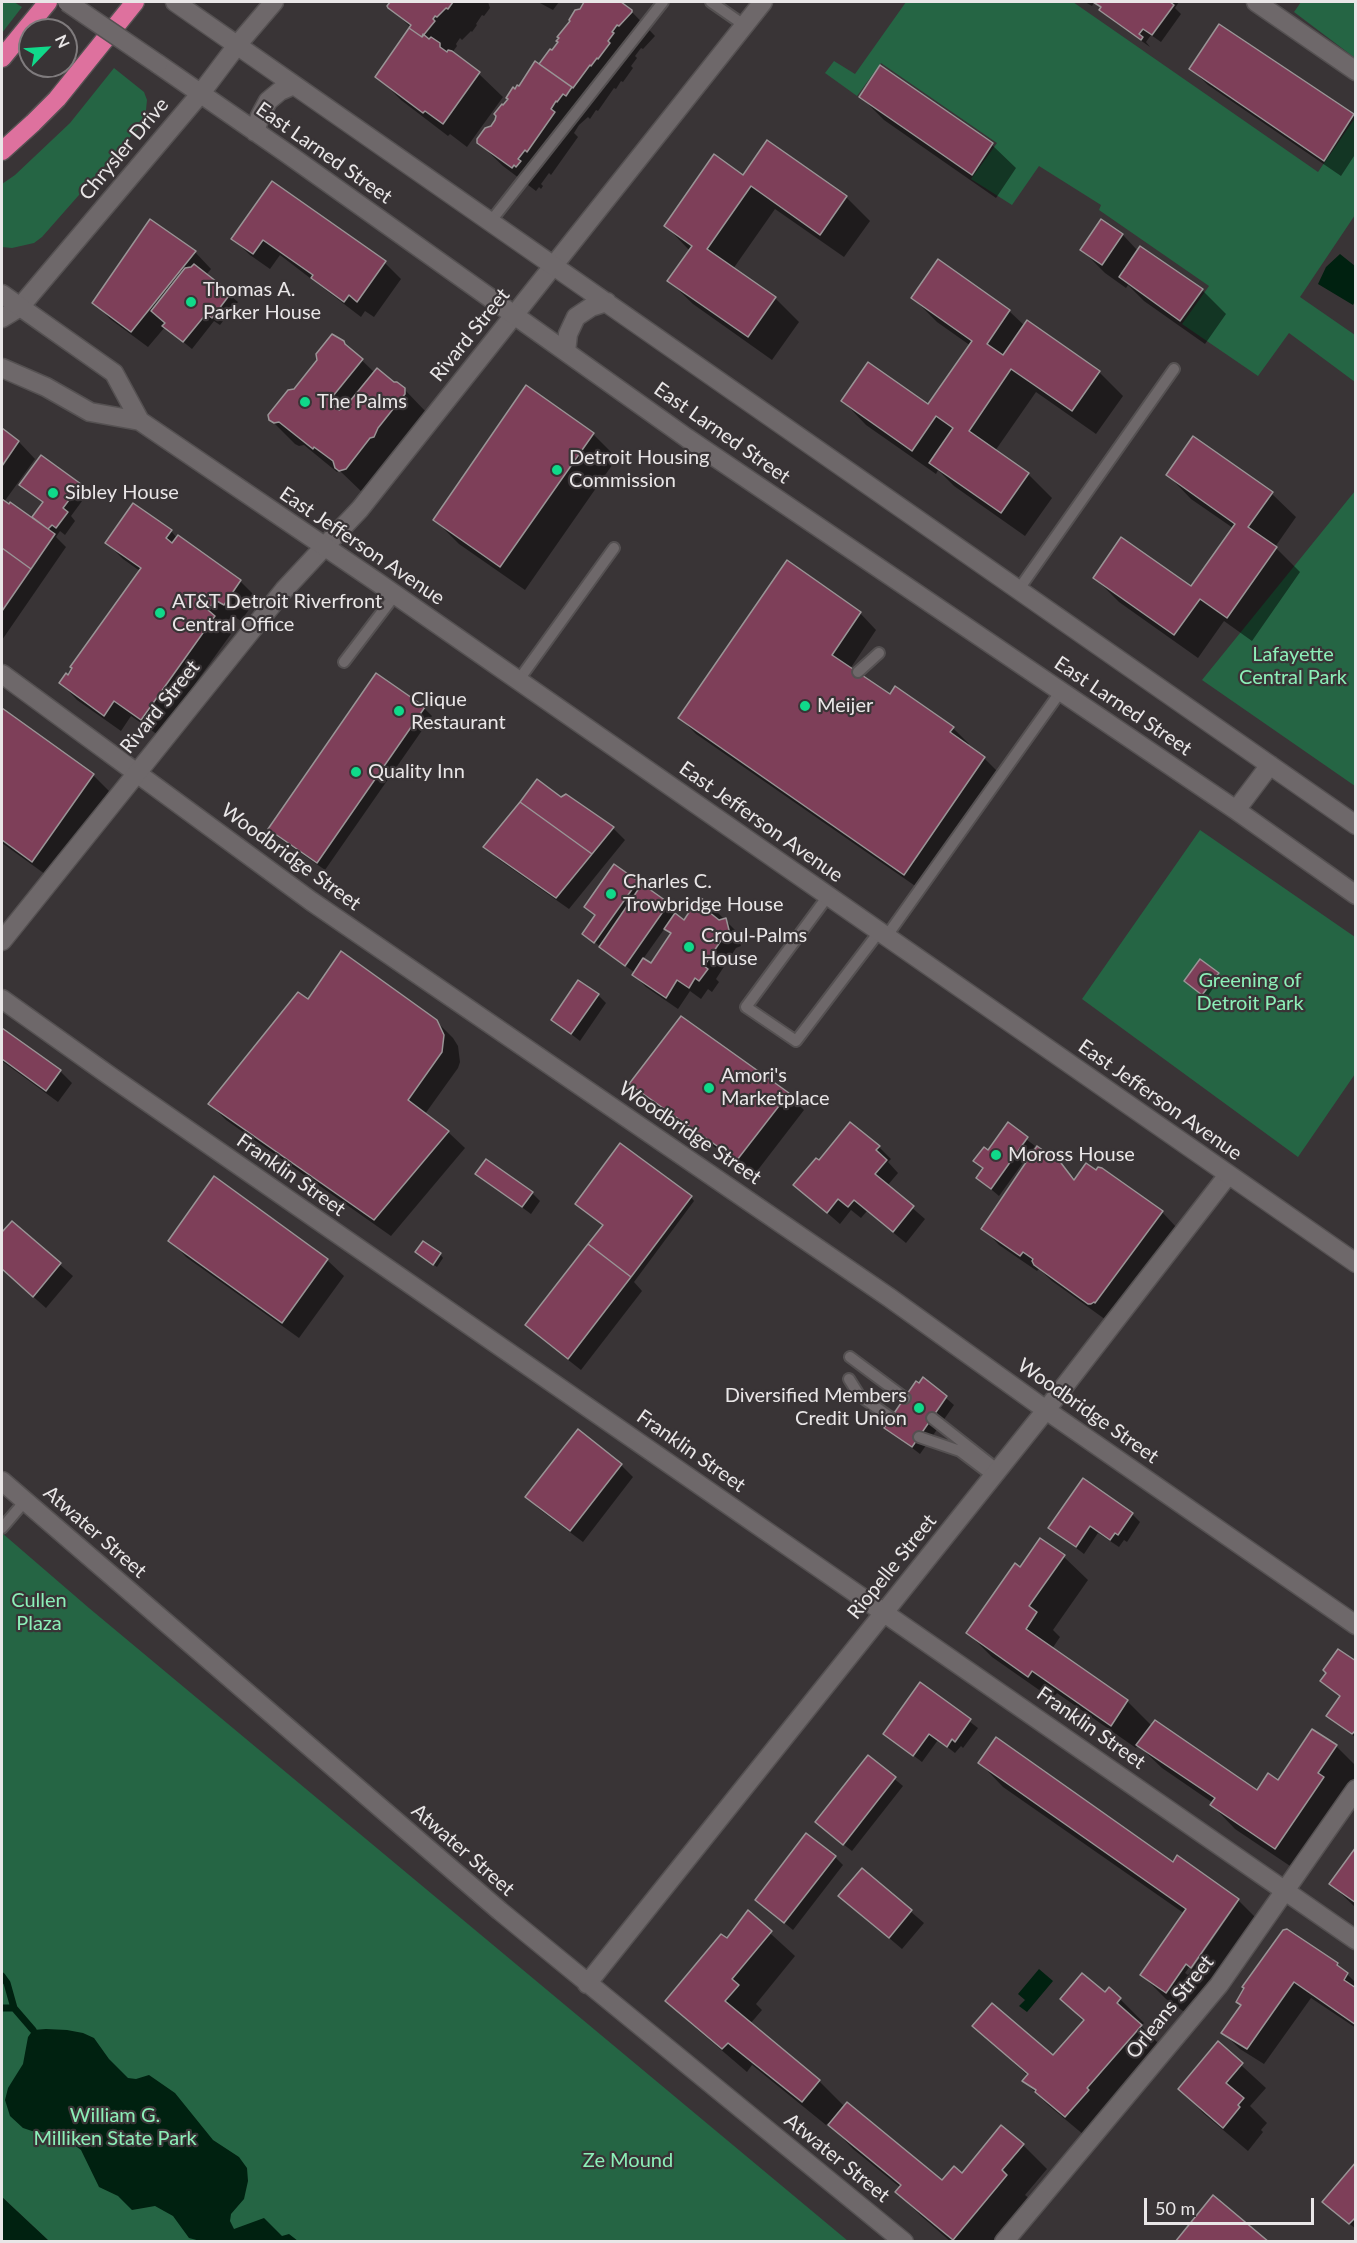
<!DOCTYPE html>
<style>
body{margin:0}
#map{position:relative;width:1357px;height:2243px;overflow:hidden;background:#393436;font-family:Lato,sans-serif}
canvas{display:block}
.frame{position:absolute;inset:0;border:3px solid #e9e6e7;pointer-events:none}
.north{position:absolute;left:18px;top:18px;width:60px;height:60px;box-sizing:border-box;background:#393436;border:2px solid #7f7b7d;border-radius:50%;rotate:65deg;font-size:16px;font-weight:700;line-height:24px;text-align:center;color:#e9e6e7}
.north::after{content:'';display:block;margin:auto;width:21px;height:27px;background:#10d98a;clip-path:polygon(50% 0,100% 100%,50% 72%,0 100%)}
.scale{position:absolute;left:1144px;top:2198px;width:170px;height:27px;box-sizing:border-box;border:3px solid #e9e6e7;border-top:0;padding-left:8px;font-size:18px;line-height:21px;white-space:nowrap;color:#e9e6e7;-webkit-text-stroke:4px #393436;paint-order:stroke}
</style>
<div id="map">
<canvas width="1357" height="2243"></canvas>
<div class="frame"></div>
<div class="north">N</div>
<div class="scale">50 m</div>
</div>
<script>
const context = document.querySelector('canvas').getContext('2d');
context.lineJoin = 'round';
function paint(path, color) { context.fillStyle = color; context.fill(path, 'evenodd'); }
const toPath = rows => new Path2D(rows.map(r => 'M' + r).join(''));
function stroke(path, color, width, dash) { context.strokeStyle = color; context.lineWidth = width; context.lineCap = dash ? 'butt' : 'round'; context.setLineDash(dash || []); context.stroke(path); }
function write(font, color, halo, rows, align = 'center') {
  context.font = font + ' Lato,sans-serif'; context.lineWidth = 4.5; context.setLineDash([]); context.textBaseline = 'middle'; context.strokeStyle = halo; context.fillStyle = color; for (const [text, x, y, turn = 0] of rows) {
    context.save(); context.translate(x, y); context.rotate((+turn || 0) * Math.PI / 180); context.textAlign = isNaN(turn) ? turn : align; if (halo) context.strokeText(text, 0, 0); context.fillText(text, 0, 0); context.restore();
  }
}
const green = toPath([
 [2,2,14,2,22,7,2,33],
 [906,2,1073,2,1318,172,1355,118,1355,215,1300,297,1355,335,1355,382,1289,333,1258,376,1182,324,1209,286,1099,210,1101,205,1039,166,1012,205,971,179,997,143,881,63,857,96,825,73,834,61,855,74],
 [1301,2,1355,2,1355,58,1294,12],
 [114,68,144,92,147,100,145,120,42,237,34,243,12,248,2,247,2,184,15,175,70,123],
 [1355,491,1355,786,1202,680],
 [1200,830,1355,937,1355,1074,1298,1157,1082,999],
 [2,1533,89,1608,848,2241,49,2241,2,2197]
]);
const water = toPath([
 [1340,254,1355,266,1355,301,1353,305,1318,284,1326,267],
 [1039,1969,1053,1981,1027,2012,1019,2006,1025,2000,1018,1994],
 [46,2029,67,2030,83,2033,94,2038,109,2059,128,2078,136,2079,149,2075,175,2093,213,2140,239,2157,247,2168,248,2181,244,2199,231,2214,230,2221,234,2229,264,2218,282,2236,289,2234,298,2241,204,2242,189,2238,173,2216,155,2206,132,2210,118,2196,99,2187,81,2150,59,2134,32,2131,23,2128,10,2116,5,2100,8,2088,23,2064,28,2037,33,2030],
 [2,2197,49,2241,2,2241]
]);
const shadow = toPath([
 [393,2,488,2,490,8,484,16,482,15,476,24,477,25,472,32,471,31,462,40,460,38,456,44,457,46,451,54,479,74,503,97,467,147,450,134,448,136,401,100,377,76,411,28,389,6],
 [538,2,559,2,553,10],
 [587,2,618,2,631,11,655,36,643,49,641,48,635,56,637,58,631,66,633,68,623,82,621,81,616,89,614,88,598,111,596,110,590,119,588,117,579,125,574,133,578,137,551,175,549,173,541,184,543,186,541,189,539,187,536,191,503,166,478,142,492,127,515,91,553,52],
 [1085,2,1179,2,1175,8,1181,14,1161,42,1151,35,1146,42,1150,47,1109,18,1102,8,1094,3,1092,6],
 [881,67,992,145,1016,168,996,198,884,120,860,96],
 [1191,69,1353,115,1356,118,1356,153,1341,176,1208,85],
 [743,177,846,197,870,221,844,257,775,209,733,269,775,298,799,322,772,360,693,304,669,281,690,251,666,226],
 [273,183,385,263,401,279,374,317,365,311,361,317,280,255,270,269,250,255,233,239],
 [151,221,195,252,211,269,206,275,238,302,220,325,214,321,192,349,165,327,148,347,110,319,94,302],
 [1102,221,1123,235,1138,251,1202,290,1226,314,1205,344,1144,301,1128,285,1126,288,1105,273,1082,250],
 [939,261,1009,311,1025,326,1099,372,1123,396,1096,434,1036,392,995,451,1028,474,1052,498,1025,536,954,486,938,470,936,474,866,425,843,401,929,406,971,346,937,322,913,298],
 [343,342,375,373,404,389,428,414,364,494,339,470,337,472,304,445,299,446,295,444,270,419,294,390],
 [2,430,19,442,35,459,4,502,38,524,44,503,21,485,80,485,88,493,71,516,75,521,65,535,60,531,56,537,66,547,2,640],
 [593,434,617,458,525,590,459,544,435,520],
 [1193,438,1272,494,1296,517,1275,547,1300,572,1252,641,1224,621,1198,658,1119,602,1095,578,1191,588,1233,528,1191,499,1168,475],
 [171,531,177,538,179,537,240,581,257,598,241,621,232,615,224,627,231,634,158,735,131,716,121,731,77,700,61,683,68,677,140,571,123,559,107,543],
 [787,562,860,613,876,630,850,669,890,696,953,728,969,744,968,746,984,758,1000,774,921,890,696,734,680,718],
 [377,675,425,709,432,716,325,870,278,837,270,829],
 [2,710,93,775,109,791,49,877,2,843],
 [561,798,613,828,625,840,569,909,498,859,485,847],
 [637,882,668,904,676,912,674,914,684,922,712,907,737,932,741,946,736,948,716,979,719,982,712,992,708,989,701,999,690,991,678,1009,646,987,633,974,635,973,584,934,596,916,586,907],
 [665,928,672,935,651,965,643,959],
 [1218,974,1221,977,1207,997,1189,984],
 [598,995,606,1003,580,1041,553,1020],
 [309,1001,436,1021,453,1038,458,1046,460,1062,458,1068,425,1114,448,1132,465,1148,391,1236,226,1120,210,1104],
 [2,1029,60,1071,72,1083,58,1102,2,1061],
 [631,1084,788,1094,804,1110,754,1175,648,1100],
 [1008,1125,1035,1146,999,1196,978,1178,984,1169,975,1161,988,1152],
 [879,1147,891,1159,888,1162,898,1173,887,1186,925,1219,906,1243,867,1211,861,1218,851,1210,840,1224,795,1185,819,1162],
 [1060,1164,1076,1180,1162,1212,1178,1229,1106,1320,1052,1281,1039,1269,1037,1271,999,1245,983,1228],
 [477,1174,532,1193,540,1201,531,1214],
 [691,1197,694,1201,634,1282,642,1291,581,1370,539,1337,527,1325],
 [12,1223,73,1276,46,1308,2,1269,2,1231,4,1232],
 [170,1240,327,1260,344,1276,299,1338,186,1257],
 [440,1254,443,1258,437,1267,421,1256],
 [924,1379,954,1405,920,1454,886,1428],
 [621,1465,633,1477,583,1542,539,1509,527,1497],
 [1083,1480,1132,1514,1140,1522,1127,1542,1124,1540,1119,1547,1098,1533,1084,1554,1050,1528],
 [1064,1557,1088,1580,1053,1630,1060,1637,1052,1649,1127,1701,1152,1726,1258,1792,1336,1746,1356,1766,1356,1776,1299,1872,1235,1829,1212,1805,1213,1803,1162,1768,1138,1745,1136,1748,1057,1693,1052,1699,992,1657,968,1633,1020,1569],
 [1356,1664,1356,1738,1328,1716,1341,1697,1322,1681],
 [920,1684,978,1728,963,1748,961,1746,955,1753,938,1740,922,1762,885,1734],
 [868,1757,903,1786,852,1851,825,1830],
 [980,1763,1238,1900,1262,1924,1190,2016,1166,1999,1142,1975,1185,1914,1003,1787],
 [1235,1902,1238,1902,1188,1975,1185,1973],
 [1356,1850,1356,1908,1331,1884],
 [835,1857,843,1865,793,1930,757,1900],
 [862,1870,924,1923,902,1949,840,1896],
 [748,1913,795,1956,756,2004,762,2010,750,2024,819,2081,845,2107,942,2182,963,2175,1023,2145,1047,2169,1025,2195,1030,2199,995,2242,951,2242,921,2216,897,2192,901,2188,853,2149,828,2123,826,2125,752,2065,747,2072,691,2024,667,2001,733,1946],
 [1337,1964,1356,1983,1356,2028,1311,1998,1264,2064,1240,2049,1223,2033,1242,2006,1238,2002],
 [1062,1999,1120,1999,1144,2023,1141,2026,1165,2050,1090,2140,1048,2105,1024,2081,1028,2076,974,2026,1054,2057,1084,2022],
 [1218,2044,1266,2088,1250,2106,1267,2123,1261,2130,1263,2132,1248,2151,1203,2113,1180,2089],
 [1356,2164,1356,2229,1332,2210]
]);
const stream = toPath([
 [2,1976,7,1983,14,2008,33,2030],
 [2,2008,14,2008]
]);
const building = toPath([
 [390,2,453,2,448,9,446,8,437,17,435,16,433,19,435,21,422,37,409,28,411,25,388,8,387,6,390,2],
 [584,2,621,2,632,10,632,12,619,26,617,25,612,32,614,33,608,41,610,43,598,59,597,58,591,66,590,65,573,88,539,64,550,49,552,50,558,42,556,41,559,38,557,37,570,21,569,20,575,10,580,9,584,2],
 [1093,2,1170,2,1174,5,1152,35,1143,29,1139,34,1143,37,1141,40,1099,10,1101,7,1093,2],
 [1219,24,1354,114,1324,161,1189,69,1219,24],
 [409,28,422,37,423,34,429,39,431,37,440,43,440,47,447,52,448,50,452,51,480,72,443,124,425,111,423,113,375,77,409,28],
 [535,61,572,87,566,96,563,94,557,102,556,101,551,109,555,112,527,152,525,150,518,159,521,161,516,167,514,165,512,168,477,143,477,139,485,128,491,126,495,120,496,116,494,114,502,104,503,105,508,99,506,98,513,87,515,89,517,85,519,86,535,61],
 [880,65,993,143,972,175,859,97,880,65],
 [767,140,847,196,820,235,751,186,707,249,776,297,748,337,667,281,692,246,664,226,714,154,743,175,767,140],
 [272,181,386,261,357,302,349,295,344,302,311,278,313,275,263,240,253,254,231,239,272,181],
 [150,219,196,251,131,332,92,303,150,219],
 [1101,219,1123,234,1102,265,1080,250,1101,219],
 [1140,246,1203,289,1180,321,1119,277,1140,246],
 [938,259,1010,310,987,344,1003,355,1027,320,1100,371,1072,411,1011,369,969,431,1029,473,1001,513,929,463,953,428,936,416,912,451,841,401,868,362,928,404,972,341,911,298,938,259],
 [194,264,231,293,212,318,206,314,183,342,162,326,165,323,151,311,185,268,191,267,194,264],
 [332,334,344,341,345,344,363,359,333,396,331,403,339,410,346,406,377,368,394,382,397,382,405,388,405,394,378,428,374,437,370,438,346,469,339,471,335,468,333,461,314,447,313,449,279,422,274,423,269,420,268,415,288,390,294,389,317,360,316,354,332,334],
 [526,385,594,433,500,567,433,520,526,385],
 [2,428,19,441,2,466,2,428],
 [1193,436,1273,492,1248,527,1277,547,1227,618,1200,599,1174,635,1093,578,1121,537,1191,586,1235,524,1166,475,1193,436],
 [41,455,81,484,63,508,68,512,56,528,52,525,48,529,32,517,43,502,19,485,41,455],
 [2,499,9,504,10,502,55,534,31,569,2,548,2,499],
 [133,503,172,530,166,538,172,543,178,535,241,580,224,605,215,600,208,610,215,616,141,720,114,701,104,716,59,683,66,673,68,675,72,668,70,667,141,568,105,543,133,503],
 [2,548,31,569,2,611,2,548],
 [787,560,861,612,832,655,890,694,895,686,954,727,950,732,985,757,904,875,678,718,787,560],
 [376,673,425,707,317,863,268,829,376,673],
 [2,708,94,774,32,862,2,840,2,708],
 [537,779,561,797,566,794,614,827,592,854,520,802,537,779],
 [520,802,592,854,556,898,483,847,520,802],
 [614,864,638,881,594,943,582,934,595,915,584,907,614,864],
 [642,884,669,903,625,966,599,947,642,884],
 [699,897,713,906,709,912,719,920,726,918,730,934,724,936,704,966,708,969,699,981,695,978,689,988,677,980,666,998,632,975,643,958,651,963,671,933,664,929,675,913,684,920,699,897],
 [341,951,437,1020,444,1035,442,1052,408,1100,449,1131,374,1220,208,1104,298,992,308,999,341,951],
 [1200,959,1219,973,1202,995,1184,981,1200,959],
 [578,980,599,994,571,1034,551,1020,578,980],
 [681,1016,789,1093,737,1160,629,1084,681,1016],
 [2,1028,61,1070,46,1091,2,1059,2,1028],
 [850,1122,880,1146,876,1150,887,1160,875,1174,914,1206,893,1232,854,1200,848,1207,838,1199,827,1213,793,1185,816,1158,819,1160,850,1122],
 [1008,1122,1028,1137,991,1189,976,1178,983,1168,973,1161,984,1147,988,1150,1008,1122],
 [620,1143,692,1196,631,1277,588,1244,603,1225,575,1204,620,1143],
 [1037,1146,1061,1163,1074,1180,1086,1163,1096,1170,1098,1167,1102,1168,1163,1211,1095,1303,1094,1302,1091,1304,1088,1304,1034,1265,1032,1261,1033,1259,1023,1252,1020,1256,981,1229,1037,1146],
 [486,1159,533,1192,522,1207,475,1174,486,1159],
 [214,1176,328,1259,282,1323,168,1241,214,1176],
 [12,1221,61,1263,33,1297,2,1269,2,1232,12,1221],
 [423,1241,441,1253,433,1265,415,1252,423,1241],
 [588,1244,631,1277,568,1359,525,1325,588,1244],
 [923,1377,947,1396,912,1447,884,1428,916,1381,919,1383,923,1377],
 [578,1429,622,1464,570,1531,525,1497,578,1429],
 [1083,1478,1133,1513,1118,1535,1115,1533,1110,1540,1090,1526,1076,1547,1048,1528,1083,1478],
 [1040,1538,1065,1555,1029,1606,1037,1612,1026,1629,1128,1700,1111,1726,1032,1671,1028,1677,966,1633,1015,1563,1020,1567,1040,1538],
 [1338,1649,1356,1661,1356,1730,1352,1734,1326,1716,1340,1696,1320,1681,1326,1673,1323,1670,1338,1649],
 [920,1682,971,1719,955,1742,952,1739,947,1747,929,1734,913,1756,883,1734,920,1682],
 [1155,1720,1257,1790,1268,1773,1278,1780,1312,1729,1337,1745,1318,1773,1324,1777,1275,1849,1210,1805,1215,1798,1136,1745,1155,1720],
 [996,1737,1173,1862,1177,1855,1239,1899,1191,1968,1186,1964,1166,1993,1140,1975,1186,1909,978,1763,996,1737],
 [868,1755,896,1777,843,1845,815,1822,868,1755],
 [806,1833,836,1856,784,1923,755,1900,806,1833],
 [1356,1847,1356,1903,1329,1884,1356,1847],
 [862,1868,912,1910,889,1938,838,1896,862,1868],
 [748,1910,772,1931,732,1979,739,1985,725,2001,820,2080,802,2102,728,2043,722,2049,665,2001,721,1934,727,1938,748,1910],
 [1287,1929,1338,1963,1337,1965,1348,1973,1344,1980,1356,1988,1356,2025,1294,1982,1247,2049,1221,2033,1241,2005,1236,2002,1244,1988,1242,1987,1283,1930,1287,1929],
 [1082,1973,1105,1992,1109,1987,1121,1998,1117,2003,1142,2025,1087,2088,1089,2090,1065,2117,1035,2092,1036,2090,1022,2081,1028,2074,972,2026,992,2003,1053,2055,1084,2020,1060,1999,1082,1973],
 [1218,2041,1243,2063,1226,2083,1244,2098,1238,2105,1240,2107,1223,2128,1178,2089,1218,2041],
 [847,2102,942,2180,954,2166,962,2173,1001,2125,1024,2144,1002,2170,1007,2175,953,2240,895,2192,901,2185,828,2125,847,2102],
 [1356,2162,1356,2217,1349,2224,1322,2202,1356,2162],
 [1213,2195,1269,2242,1175,2242,1213,2195]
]);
const service = toPath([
 [711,2,744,25],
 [491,221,663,2],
 [1019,589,1174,369],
 [344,662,395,595],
 [858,672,879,653],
 [518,681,614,548],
 [828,896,746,1007,796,1041,879,932],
 [886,937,1061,691],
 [850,1357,905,1398],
 [849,1379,859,1395,891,1418],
 [932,1418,998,1470],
 [919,1437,960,1451,993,1476],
 [2,1528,25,1501]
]);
const minor = toPath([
 [1256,2,1356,71],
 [325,546,360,509,763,2],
 [2,674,311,901,890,1298,1046,1410,1356,1625],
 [2,999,110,1076,1356,1940],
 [2,1481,500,1911,904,2242],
 [587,1984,1046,1410,1228,1175],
 [1004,2242,1219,1985,1356,1789]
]);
const tertiary = toPath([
 [175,2,1356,825],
 [158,64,285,152,687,438,1236,810,1356,895],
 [255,132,260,116,268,101,280,91,294,85],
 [2,318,20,307,201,93,238,44,274,2],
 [566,352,568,334,576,317,591,307,607,302],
 [1236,810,1270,765],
 [2,941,284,590,325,546]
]);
const secondary = toPath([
 [2,294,114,373,140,421],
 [2,368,46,387,90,412,140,421,377,582,1356,1263]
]);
const motorway = toPath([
 [2,58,48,2],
 [2,151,33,123,57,99,135,2]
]);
const tertiaryBridge = toPath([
 [67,2,158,64]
]);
const markers = [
 [191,302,6,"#10d98a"],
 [305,402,6,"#10d98a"],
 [557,470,6,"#10d98a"],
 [53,493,6,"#10d98a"],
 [160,613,6,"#10d98a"],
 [805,706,6,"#10d98a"],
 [399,711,6,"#10d98a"],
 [356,772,6,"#10d98a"],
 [611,894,6,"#10d98a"],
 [689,947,6,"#10d98a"],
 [709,1088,6,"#10d98a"],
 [996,1155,6,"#10d98a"],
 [919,1408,6,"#10d98a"]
];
const streetNames = [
 ["Chrysler Drive",124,149,-50],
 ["East Larned Street",324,153,35],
 ["Rivard Street",470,335,-51],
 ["East Larned Street",722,433,35],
 ["East Jefferson Avenue",362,546,34],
 ["East Larned Street",1123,706,34],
 ["Rivard Street",160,707,-51],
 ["East Jefferson Avenue",761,822,35],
 ["Woodbridge Street",291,857,36],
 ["East Jefferson Avenue",1160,1100,35],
 ["Woodbridge Street",690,1133,34],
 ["Franklin Street",291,1175,35],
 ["Woodbridge Street",1088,1411,35],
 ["Franklin Street",691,1451,35],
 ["Atwater Street",95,1532,41],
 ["Riopelle Street",892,1567,-51],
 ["Franklin Street",1091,1728,35],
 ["Atwater Street",463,1850,41],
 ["Orleans Street",1170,2007,-51],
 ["Atwater Street",837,2158,39]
];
const poiNames = [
 ["Thomas A.",203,290],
 ["Parker House",203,313],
 ["The Palms",317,402],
 ["Detroit Housing",569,458],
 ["Commission",569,481],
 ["Sibley House",65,493],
 ["AT&T Detroit Riverfront",172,602],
 ["Central Office",172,625],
 ["Clique",411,700],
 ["Restaurant",411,723],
 ["Meijer",817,706],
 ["Quality Inn",368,772],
 ["Charles C.",623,882],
 ["Trowbridge House",623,905],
 ["Croul-Palms",701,936],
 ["House",701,959],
 ["Amori's",721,1076],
 ["Marketplace",721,1099],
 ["Moross House",1008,1155],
 ["Diversified Members",907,1396,"right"],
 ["Credit Union",907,1419,"right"]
];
const parkNames = [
 ["Lafayette",1293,655],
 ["Central Park",1293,678],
 ["Greening of",1250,981],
 ["Detroit Park",1250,1004],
 ["Cullen",39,1601],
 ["Plaza",39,1624],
 ["William G.",115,2116],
 ["Milliken State Park",115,2139],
 ["Ze Mound",628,2161]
];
paint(green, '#256544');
paint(water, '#002110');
paint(shadow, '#0007');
stroke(stream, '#002110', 7);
paint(building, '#7e3f59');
stroke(building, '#9a9496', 1.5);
stroke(service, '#555152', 14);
stroke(minor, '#555152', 21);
stroke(tertiary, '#555152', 21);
stroke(secondary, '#555152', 21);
stroke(motorway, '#555152', 21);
stroke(service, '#6e686a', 10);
stroke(minor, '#6e686a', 18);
stroke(tertiary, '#6e686a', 18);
stroke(secondary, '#6e686a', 18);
stroke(motorway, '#de719e', 18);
stroke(tertiaryBridge, '#555152', 21, []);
stroke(tertiaryBridge, '#6e686a', 18);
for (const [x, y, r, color] of markers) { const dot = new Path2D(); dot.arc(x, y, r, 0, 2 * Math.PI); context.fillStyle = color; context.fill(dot); stroke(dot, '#393436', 2); }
write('20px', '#e9e6e7', '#393436', streetNames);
write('20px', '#e9e6e7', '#393436', poiNames, 'left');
write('20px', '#8cefb8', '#393436', parkNames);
</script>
